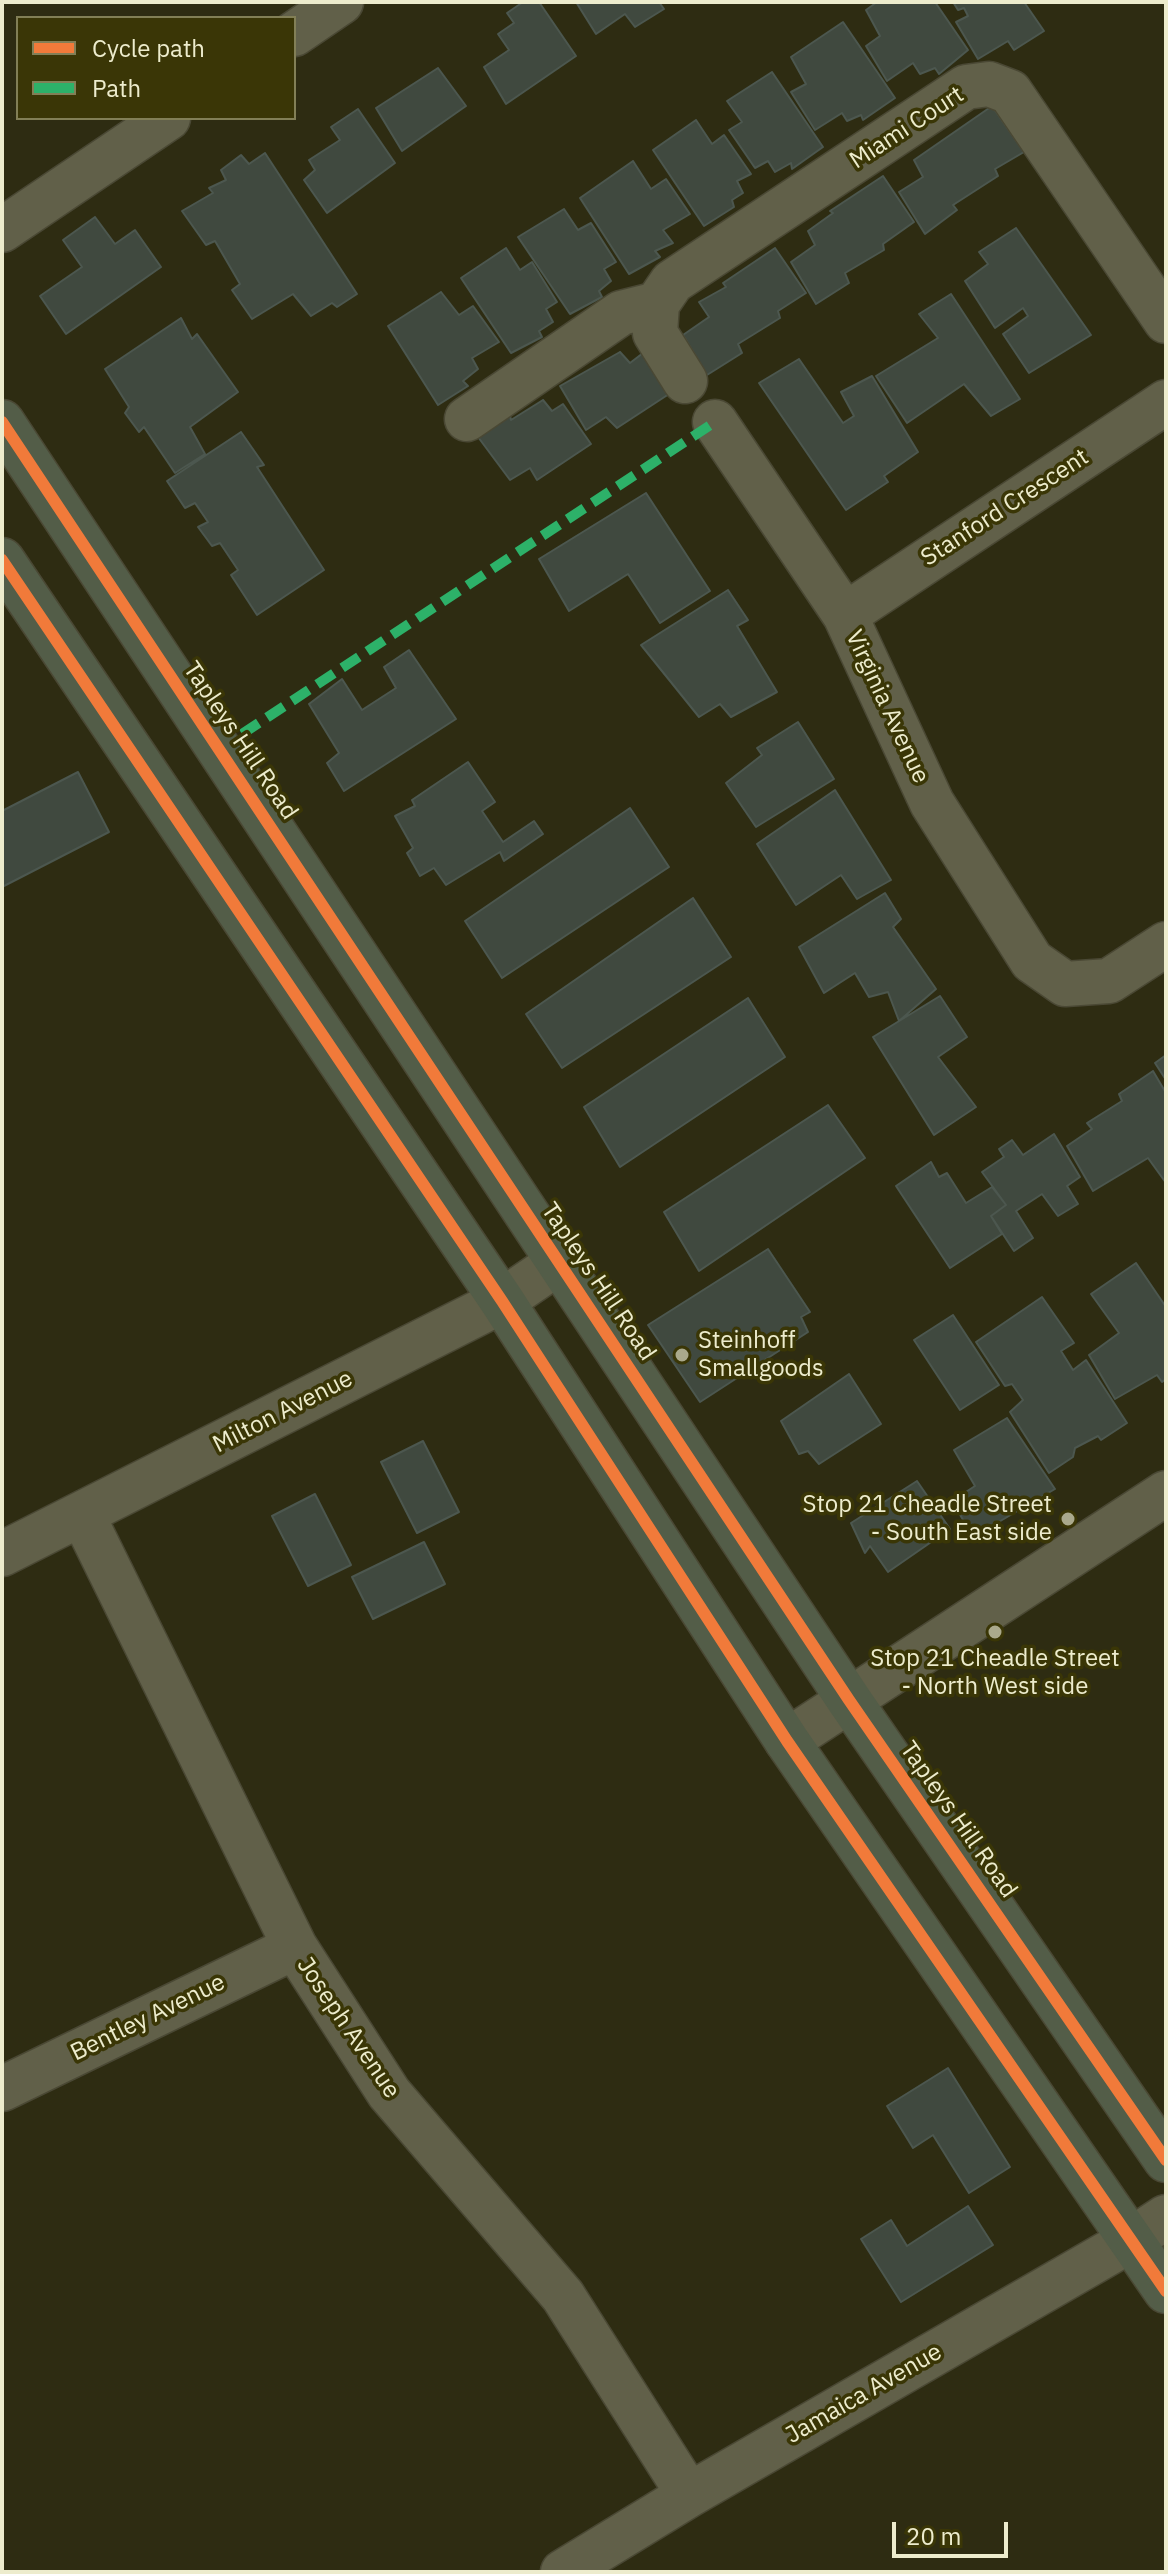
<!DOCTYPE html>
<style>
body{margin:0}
#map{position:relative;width:1168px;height:2574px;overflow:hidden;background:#2e2c12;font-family:"IBM Plex Sans",sans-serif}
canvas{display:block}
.frame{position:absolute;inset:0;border:4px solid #edeccd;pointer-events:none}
.legend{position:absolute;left:16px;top:16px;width:280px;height:104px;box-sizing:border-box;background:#3a3606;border:2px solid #827f56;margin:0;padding:10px 14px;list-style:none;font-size:24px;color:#edeccd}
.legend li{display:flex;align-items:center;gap:16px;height:40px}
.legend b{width:40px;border:2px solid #827f56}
.scale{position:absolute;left:892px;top:2522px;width:116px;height:36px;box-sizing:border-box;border:4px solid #edeccd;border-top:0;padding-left:10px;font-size:24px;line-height:28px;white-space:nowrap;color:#edeccd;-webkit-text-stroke:6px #3a3606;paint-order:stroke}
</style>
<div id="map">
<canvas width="1168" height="2574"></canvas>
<div class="frame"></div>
<ul class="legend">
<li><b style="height:10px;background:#f17a3a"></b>Cycle path</li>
<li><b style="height:10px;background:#2db169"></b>Path</li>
</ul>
<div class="scale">20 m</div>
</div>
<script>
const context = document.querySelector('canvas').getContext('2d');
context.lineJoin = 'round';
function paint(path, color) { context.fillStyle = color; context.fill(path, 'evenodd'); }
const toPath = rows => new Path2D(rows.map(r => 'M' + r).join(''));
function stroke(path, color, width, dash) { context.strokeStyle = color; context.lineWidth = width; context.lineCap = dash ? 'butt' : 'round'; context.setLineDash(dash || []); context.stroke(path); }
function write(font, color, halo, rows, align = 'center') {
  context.font = font + ' "IBM Plex Sans",sans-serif'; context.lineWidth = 7; context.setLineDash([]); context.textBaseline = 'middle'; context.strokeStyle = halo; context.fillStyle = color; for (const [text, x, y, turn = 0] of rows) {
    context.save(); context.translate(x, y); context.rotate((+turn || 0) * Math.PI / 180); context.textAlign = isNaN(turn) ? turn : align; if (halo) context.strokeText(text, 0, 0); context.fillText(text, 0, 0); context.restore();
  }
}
const building = toPath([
 [523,2,539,2,576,56,506,104,484,67,509,50,498,34,514,23,507,13,523,2],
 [576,2,659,2,664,9,635,27,625,14,596,34,576,2],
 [877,2,935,2,968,50,939,74,935,68,920,74,913,63,887,81,866,46,880,36,866,10,877,2],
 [953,2,1024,2,1044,31,1014,50,1008,41,978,59,956,22,968,16,964,8,958,10,953,2],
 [843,22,895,98,863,120,861,115,847,121,842,113,815,130,791,92,806,84,791,57,843,22],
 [438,68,466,106,402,151,376,108,438,68],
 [772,72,823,147,792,169,791,163,775,172,768,161,755,168,729,130,742,122,727,101,772,72],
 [992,106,1024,152,995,169,998,176,953,205,957,210,925,234,899,192,923,177,914,160,992,106],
 [358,109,395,163,327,213,304,180,315,170,309,160,340,140,331,127,358,109],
 [696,120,712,144,724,135,751,174,737,181,743,193,732,200,734,207,704,226,653,150,696,120],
 [265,153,357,294,337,307,332,303,311,316,293,294,252,319,232,290,240,284,215,241,206,245,182,211,213,193,209,188,226,180,221,170,241,155,249,164,265,153],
 [633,161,651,189,666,179,690,214,663,230,673,243,655,251,660,257,629,274,580,198,633,161],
 [883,176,914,222,883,244,884,250,845,273,849,283,816,304,791,262,815,245,808,231,833,213,830,211,883,176],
 [564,209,578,230,591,223,616,262,604,269,611,281,599,291,602,297,570,314,518,237,564,209],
 [95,217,115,244,135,230,161,267,66,334,40,296,82,267,63,240,95,217],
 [1016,228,1091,335,1029,373,1003,334,1028,316,1023,308,995,328,965,281,988,264,979,252,1016,228],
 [506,248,520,270,532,262,557,302,546,309,553,322,539,331,542,337,511,353,461,278,506,248],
 [775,248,806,293,778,311,780,318,738,344,742,353,707,375,683,335,709,317,699,302,726,287,723,283,775,248],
 [441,292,459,315,473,306,499,342,472,358,478,369,463,381,468,386,438,405,388,326,441,292],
 [951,294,1020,399,991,416,964,384,907,423,876,376,938,338,919,314,951,294],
 [181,318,192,339,197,334,238,392,190,427,205,454,175,473,144,427,139,432,125,413,129,407,105,369,181,318],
 [620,352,630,363,643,353,669,394,617,428,606,417,586,430,560,386,620,352],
 [799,359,843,423,854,416,841,392,872,376,918,452,884,476,888,482,846,510,759,383,799,359],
 [543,400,552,411,563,404,591,444,537,480,530,468,510,480,478,437,510,416,511,420,543,400],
 [241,432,264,465,257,467,324,570,257,615,231,575,238,570,220,543,212,546,198,527,208,522,195,503,185,508,167,481,241,432],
 [646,493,710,591,660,623,628,574,569,611,539,559,646,493],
 [728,590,748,620,737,626,777,692,731,717,720,704,699,717,641,645,728,590],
 [409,650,456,719,344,791,327,763,339,753,309,704,342,679,362,710,396,688,384,667,409,650],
 [798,722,834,779,756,827,726,783,762,755,757,748,798,722],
 [468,762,495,802,482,811,503,842,534,821,543,834,504,861,500,852,446,885,434,868,420,876,407,853,413,848,395,816,415,806,412,800,468,762],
 [78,772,109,832,2,887,2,811,78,772],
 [835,790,891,880,857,899,841,875,796,905,757,844,835,790],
 [630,808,669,867,502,978,465,921,630,808],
 [885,893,901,919,893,927,936,989,899,1021,888,992,869,997,855,973,824,993,799,947,885,893],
 [693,898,731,957,562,1068,526,1014,693,898],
 [940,996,967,1037,938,1057,976,1107,934,1135,873,1037,940,996],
 [748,998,785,1057,620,1167,584,1107,748,998],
 [1166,1055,1166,1080,1155,1063,1166,1055],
 [1153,1071,1166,1093,1166,1183,1148,1158,1093,1191,1067,1146,1092,1129,1087,1123,1122,1101,1119,1094,1153,1071],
 [828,1105,865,1158,699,1271,664,1212,828,1105],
 [1054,1134,1080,1177,1067,1186,1078,1204,1058,1216,1042,1194,1016,1211,1033,1238,1014,1251,991,1216,1006,1205,982,1172,1004,1157,999,1149,1012,1140,1023,1155,1054,1134],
 [931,1162,939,1177,947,1173,966,1203,992,1187,1006,1205,991,1216,1002,1234,950,1268,896,1186,931,1162],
 [768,1249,810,1312,801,1317,808,1332,700,1402,648,1325,768,1249],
 [1136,1263,1166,1307,1166,1379,1162,1382,1157,1375,1115,1399,1089,1355,1119,1333,1091,1294,1136,1263],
 [1042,1297,1074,1343,1061,1351,1073,1370,1086,1360,1127,1423,1101,1440,1098,1436,1075,1448,1073,1457,1049,1473,1010,1412,1023,1400,1012,1384,1005,1386,976,1342,1042,1297],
 [953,1315,999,1385,960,1410,914,1340,953,1315],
 [849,1374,881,1424,819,1464,808,1451,799,1454,781,1421,849,1374],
 [1007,1418,1055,1489,973,1537,952,1501,975,1486,954,1450,1007,1418],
 [423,1441,459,1512,417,1533,381,1462,423,1441],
 [917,1481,950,1529,888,1572,870,1546,865,1553,851,1523,917,1481],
 [315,1494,351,1565,308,1586,272,1516,315,1494],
 [424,1542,445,1584,373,1619,352,1577,424,1542],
 [948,2068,1010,2167,969,2193,933,2135,913,2148,887,2106,948,2068],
 [968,2206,993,2245,901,2302,861,2239,891,2220,907,2246,968,2206]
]);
const minor = toPath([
 [294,34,341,2],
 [2,230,168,118],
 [685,381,655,333,657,304,672,282,966,87,989,84,1010,92,1166,321],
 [467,419,621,313,657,304],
 [715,422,845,615,932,803,1032,961,1065,984,1109,981,1166,944],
 [845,615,1166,402],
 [82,1514,295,1947,389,2093,563,2296,689,2495],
 [2,1554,502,1301,559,1262],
 [787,1741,1166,1493],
 [2,2089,295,1947],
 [563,2572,689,2495,1131,2240,1166,2217]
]);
const major = toPath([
 [2,422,849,1700,1166,2160],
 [2,560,502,1301,787,1741,1166,2291]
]);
const quiet = toPath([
 [242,734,715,422]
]);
const cycleway = toPath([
 [2,422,849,1700,1166,2160],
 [2,560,502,1301,787,1741,1166,2291]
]);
const markers = [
 [682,1355,8,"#aaa98c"],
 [1068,1519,8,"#aaa98c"],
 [995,1632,8,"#aaa98c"]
];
const streetNames = [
 ["Miami Court",907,128,-33],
 ["Stanford Crescent",1005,508,-33],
 ["Virginia Avenue",887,707,65],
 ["Tapleys Hill Road",240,741,56],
 ["Tapleys Hill Road",598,1282,56],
 ["Milton Avenue",283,1412,-27],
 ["Tapleys Hill Road",958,1820,55],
 ["Bentley Avenue",148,2018,-26],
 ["Joseph Avenue",348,2028,56],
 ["Jamaica Avenue",864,2394,-30]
];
const poiNames = [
 ["Steinhoff",698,1341],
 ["Smallgoods",698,1369],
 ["Stop 21 Cheadle Street",1052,1505,"right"],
 ["- South East side",1052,1533,"right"],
 ["Stop 21 Cheadle Street",995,1659,"center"],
 ["- North West side",995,1687,"center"]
];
paint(building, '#40493f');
stroke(building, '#4c574f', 2);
stroke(minor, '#4a4834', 47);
stroke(major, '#4a4834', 47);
stroke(minor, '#616049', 44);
stroke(major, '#535d48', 44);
stroke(quiet, '#2db169', 10, [20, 10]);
stroke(cycleway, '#f17a3a', 12);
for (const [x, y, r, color] of markers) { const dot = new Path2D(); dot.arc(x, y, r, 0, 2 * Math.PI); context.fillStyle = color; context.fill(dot); stroke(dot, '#3a3606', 3); }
write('24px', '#edeccd', '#3a3606', streetNames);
write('24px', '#edeccd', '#3a3606', poiNames, 'left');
</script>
